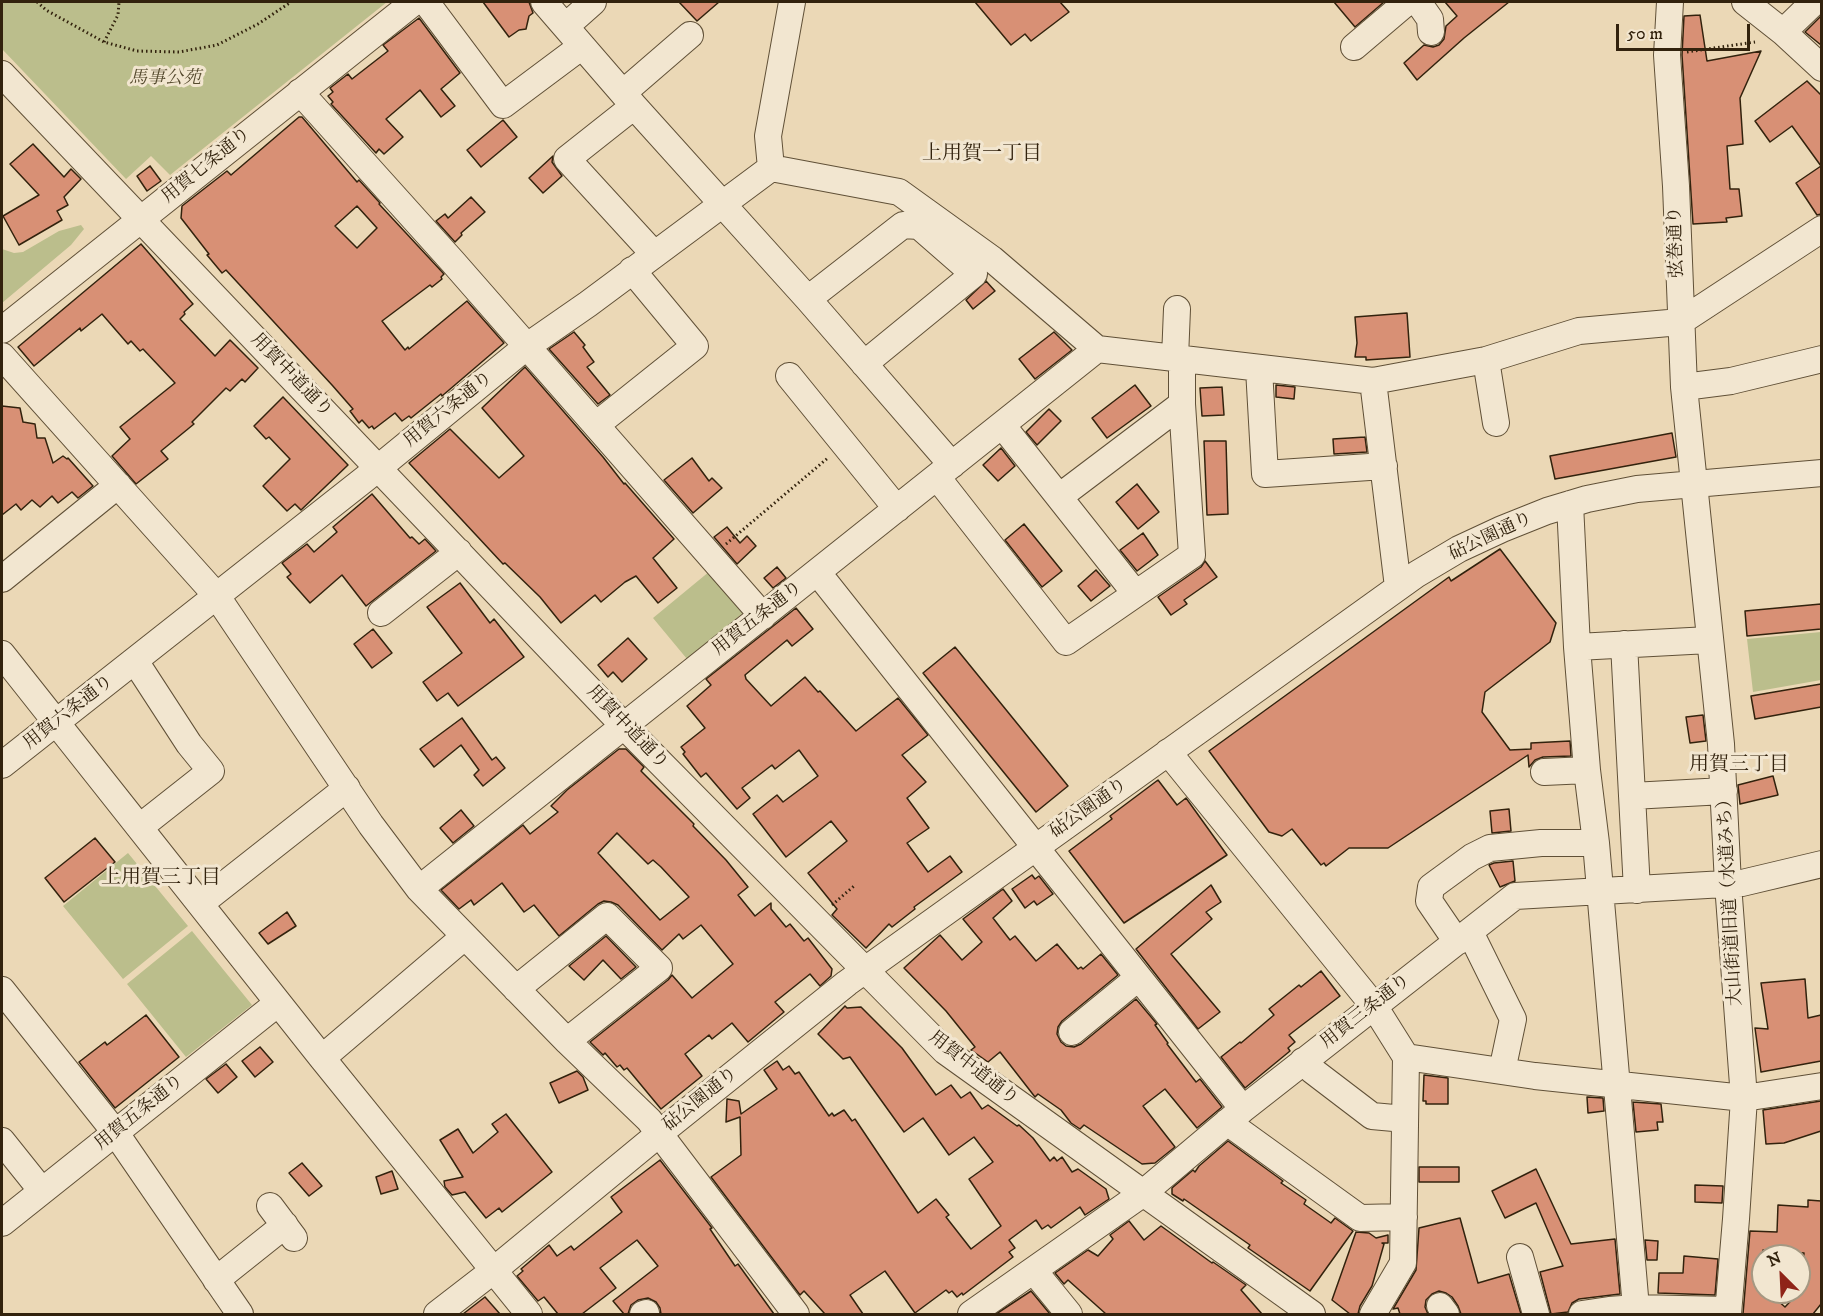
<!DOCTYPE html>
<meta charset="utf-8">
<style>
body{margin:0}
#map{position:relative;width:1823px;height:1316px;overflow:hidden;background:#ebd8b6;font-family:"IM FELL DW Pica",serif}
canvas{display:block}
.frame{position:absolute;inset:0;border:3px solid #32220d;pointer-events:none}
.north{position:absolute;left:1751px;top:1244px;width:60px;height:60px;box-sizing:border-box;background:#f2e6d0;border:2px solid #a59882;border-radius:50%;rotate:336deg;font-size:16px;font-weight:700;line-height:24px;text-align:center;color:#32220d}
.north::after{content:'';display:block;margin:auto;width:21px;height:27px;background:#8f2418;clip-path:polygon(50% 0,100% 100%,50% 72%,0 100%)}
.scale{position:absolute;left:1616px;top:24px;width:134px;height:27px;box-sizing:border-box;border:3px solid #32220d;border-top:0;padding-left:8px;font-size:18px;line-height:21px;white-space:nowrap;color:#32220d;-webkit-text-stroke:4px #f2e6d0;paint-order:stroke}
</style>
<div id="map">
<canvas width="1823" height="1316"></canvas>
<div class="frame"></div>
<div class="north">N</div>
<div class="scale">50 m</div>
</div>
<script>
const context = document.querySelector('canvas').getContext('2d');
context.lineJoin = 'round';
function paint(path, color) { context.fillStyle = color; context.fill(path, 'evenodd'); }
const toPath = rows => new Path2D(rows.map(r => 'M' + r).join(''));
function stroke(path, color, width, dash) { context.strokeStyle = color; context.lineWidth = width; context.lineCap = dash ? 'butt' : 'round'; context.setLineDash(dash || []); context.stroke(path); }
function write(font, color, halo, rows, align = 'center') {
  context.font = font + ' "IM FELL DW Pica","Noto Serif JP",serif'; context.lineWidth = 6; context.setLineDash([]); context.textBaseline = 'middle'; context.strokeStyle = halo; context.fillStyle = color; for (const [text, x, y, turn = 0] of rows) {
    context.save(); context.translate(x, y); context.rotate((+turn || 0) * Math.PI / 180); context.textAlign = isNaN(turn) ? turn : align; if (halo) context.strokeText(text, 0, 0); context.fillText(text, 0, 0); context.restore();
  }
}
const green = toPath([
 [2,2,387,2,170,175,151,156,126,179,2,49],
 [81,225,84,229,71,245,2,303,2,249,14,253,23,252,59,231],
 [710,571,744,612,687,659,653,618],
 [1821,632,1821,680,1753,692,1747,639],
 [128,853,188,926,123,979,63,906],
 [192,931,252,1005,186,1057,127,984]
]);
const building = toPath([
 [483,2,529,2,533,13,529,16,526,29,519,30,509,37,483,2],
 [679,2,719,2,697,21,679,2],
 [975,2,1060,2,1069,12,1031,41,1025,34,1011,45,975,2],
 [1334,2,1384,2,1355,27,1334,2],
 [1445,2,1509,2,1464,38,1417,80,1404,63,1424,45,1433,47,1439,45,1444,39,1446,26,1457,16,1445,2],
 [1700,15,1707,61,1761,51,1740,98,1743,144,1727,146,1730,189,1739,189,1742,216,1726,218,1727,222,1693,224,1682,55,1684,16,1700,15],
 [1821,16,1821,45,1805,32,1821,16],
 [419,18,460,73,441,89,455,106,441,117,420,90,386,119,403,137,384,154,379,149,376,153,331,104,333,102,328,96,333,92,330,88,348,74,352,79,388,51,383,45,419,18],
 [1807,81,1821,95,1821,214,1817,215,1796,183,1821,166,1792,126,1770,142,1755,121,1807,81],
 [299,117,302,117,357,182,359,180,380,203,379,204,444,274,441,277,442,279,432,287,430,285,382,321,405,350,408,347,409,349,467,301,504,343,442,396,441,394,411,418,409,416,402,421,395,413,374,429,372,426,369,428,362,420,359,423,350,411,353,409,332,385,226,270,222,273,207,255,209,254,181,218,182,206,227,171,231,175,299,117],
 [357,206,377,228,357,248,335,226,357,206],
 [503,120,517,137,481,167,467,150,503,120],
 [33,144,64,177,71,169,81,179,64,197,68,205,57,211,62,220,19,245,3,216,39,195,10,164,33,144],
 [553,156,552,162,562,176,543,193,529,178,553,156],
 [150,166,161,181,147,191,137,176,150,166],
 [471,197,485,212,461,233,462,235,455,242,436,221,445,214,448,218,471,197],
 [141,244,193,304,184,312,185,314,180,319,215,356,230,340,258,368,245,382,242,379,230,391,226,388,192,422,194,424,161,451,168,459,136,484,112,456,130,439,120,427,175,383,143,349,140,351,131,341,128,344,102,314,81,331,80,328,34,366,18,347,141,244],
 [986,281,995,291,973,309,966,300,986,281],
 [1407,313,1410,357,1366,360,1366,357,1355,357,1357,343,1355,317,1407,313],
 [574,332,585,345,583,347,594,362,587,367,610,395,598,404,549,349,574,332],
 [1054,332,1072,350,1035,379,1019,359,1054,332],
 [525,367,603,457,624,484,625,483,674,539,653,558,677,588,658,603,636,576,625,582,601,602,595,595,561,623,540,597,505,563,503,564,409,463,450,429,499,478,524,456,482,408,525,367],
 [1135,385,1151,406,1107,438,1092,418,1135,385],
 [1276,385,1295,387,1294,399,1276,397,1276,385],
 [1222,387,1224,415,1202,416,1200,388,1222,387],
 [283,397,348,465,301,510,295,504,287,511,263,486,290,459,269,437,266,439,254,426,283,397],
 [2,406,20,408,23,422,35,424,37,438,45,438,53,463,63,456,67,459,68,458,93,486,78,498,72,492,58,503,52,496,40,507,32,500,21,510,16,504,2,515,2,406],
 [1049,409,1061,421,1037,445,1026,432,1049,409],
 [1672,433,1676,457,1555,479,1550,456,1672,433],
 [1365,437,1367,452,1334,454,1333,439,1365,437],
 [1204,441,1226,441,1228,514,1207,515,1204,441],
 [1001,448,1015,466,998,481,983,465,1001,448],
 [692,458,709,481,712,478,722,488,693,513,664,480,692,458],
 [1137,484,1159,512,1138,529,1116,502,1137,484],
 [372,494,410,538,412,537,419,544,425,539,436,551,366,606,342,575,310,603,287,577,291,574,282,563,307,544,314,552,337,532,333,527,372,494],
 [1024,524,1062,571,1042,587,1005,540,1024,524],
 [727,527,740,543,747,536,756,546,737,564,714,537,727,527],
 [1143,533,1158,555,1137,571,1120,550,1143,533],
 [1500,549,1556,623,1550,642,1485,692,1482,712,1510,750,1531,749,1531,743,1570,741,1571,756,1543,757,1535,760,1529,767,1528,755,1388,848,1349,848,1326,866,1324,863,1321,865,1292,829,1282,836,1269,832,1209,751,1449,577,1451,581,1500,549],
 [1205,561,1217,577,1184,600,1187,604,1171,615,1158,597,1201,567,1205,561],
 [777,567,786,578,773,588,764,578,777,567],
 [1096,570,1110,586,1091,601,1078,586,1096,570],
 [460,583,490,623,494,619,524,657,458,706,448,693,437,701,423,682,462,653,427,607,460,583],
 [1821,604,1821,629,1747,636,1745,611,1821,604],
 [796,608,813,629,792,646,787,640,745,675,746,679,771,706,805,677,818,692,820,691,856,731,898,698,928,735,902,755,926,782,907,798,929,828,907,843,928,872,950,856,962,872,914,907,915,909,892,927,889,924,866,948,832,915,837,909,808,873,847,841,831,821,786,857,753,814,777,795,783,802,818,776,799,750,775,769,772,765,742,788,750,798,737,809,706,773,701,777,683,754,685,752,681,747,705,728,687,706,711,685,706,679,796,608],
 [373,629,392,653,372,668,354,644,373,629],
 [628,638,647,659,622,682,613,672,608,677,598,665,628,638],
 [955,647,1068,786,1036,812,923,673,955,647],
 [1821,684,1821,707,1755,719,1751,696,1821,684],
 [1703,715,1706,741,1690,743,1686,717,1703,715],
 [462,718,492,760,496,757,505,768,483,786,474,775,479,770,461,745,434,767,420,749,462,718],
 [619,749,626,749,644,767,641,771,694,824,693,826,726,860,748,887,738,895,755,916,771,903,771,909,786,927,790,924,804,941,808,938,832,969,831,976,820,986,810,974,775,1002,784,1012,748,1042,732,1023,712,1039,709,1035,685,1054,702,1076,661,1109,627,1068,624,1070,620,1065,617,1067,605,1053,603,1055,590,1042,668,980,672,975,692,998,733,964,701,925,683,939,679,934,662,950,618,905,611,902,604,901,598,904,559,936,534,905,524,912,502,883,474,905,471,900,459,909,441,890,523,825,530,834,558,812,551,806,567,790,619,749],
 [617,833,648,864,653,860,661,867,689,897,660,920,598,853,617,833],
 [1773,776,1778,795,1740,804,1738,785,1773,776],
 [1158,780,1177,805,1186,798,1227,855,1124,923,1069,851,1112,819,1110,816,1158,780],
 [1509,809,1511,831,1492,833,1490,811,1509,809],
 [461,810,474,826,453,843,440,828,461,810],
 [95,838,115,862,64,902,45,878,95,838],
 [1513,861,1515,881,1500,887,1489,865,1494,863,1513,861],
 [1032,875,1035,879,1039,876,1053,894,1037,905,1034,901,1025,908,1012,889,1032,875],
 [1211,885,1221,902,1206,912,1212,919,1171,954,1220,1012,1198,1029,1136,949,1211,885],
 [1003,889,1012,901,993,918,1010,940,1015,936,1036,961,1057,944,1078,969,1081,967,1083,969,1101,954,1118,975,1062,1021,1058,1027,1057,1034,1061,1042,1066,1046,1074,1047,1081,1044,1136,999,1157,1024,1155,1025,1168,1043,1167,1044,1196,1082,1200,1079,1222,1107,1197,1128,1165,1089,1143,1106,1175,1147,1155,1163,1142,1164,1084,1125,1080,1129,1071,1123,1061,1110,1038,1094,1035,1097,1000,1052,988,1062,971,1050,975,1047,946,1011,904,968,940,935,962,960,982,942,963,919,1003,889],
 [287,912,296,926,268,944,259,933,287,912],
 [606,936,636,967,621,979,603,960,584,980,569,966,606,936],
 [1321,971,1340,996,1289,1035,1295,1042,1288,1048,1290,1051,1245,1088,1221,1057,1240,1042,1241,1043,1274,1015,1269,1009,1299,985,1301,987,1321,971],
 [1805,979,1808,1018,1821,1015,1821,1061,1761,1072,1755,1028,1768,1029,1761,983,1805,979],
 [845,1006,847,1008,861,1007,902,1048,936,1095,951,1085,961,1098,970,1092,982,1109,988,1105,1017,1126,1019,1125,1033,1138,1050,1161,1054,1157,1057,1161,1062,1157,1072,1172,1078,1169,1106,1189,1109,1199,1085,1215,1080,1207,1051,1228,1048,1225,1042,1229,1036,1220,1009,1240,1015,1248,1009,1252,1013,1257,963,1295,962,1293,957,1297,952,1291,949,1293,946,1290,915,1313,885,1271,850,1295,863,1314,825,1314,804,1291,800,1295,711,1177,741,1155,740,1117,726,1122,727,1099,739,1101,741,1114,777,1089,764,1070,777,1061,783,1070,789,1066,795,1074,799,1072,829,1116,832,1113,834,1116,844,1110,852,1121,855,1119,918,1213,936,1199,949,1215,946,1217,971,1249,1001,1226,969,1179,993,1162,974,1137,949,1155,923,1118,904,1132,850,1057,843,1059,818,1034,845,1006],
 [146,1015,179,1057,115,1108,79,1062,105,1042,107,1045,146,1015],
 [260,1047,273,1062,255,1077,242,1061,260,1047],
 [226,1064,237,1077,218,1093,206,1079,226,1064],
 [577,1071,583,1077,588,1090,559,1103,550,1083,577,1071],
 [1424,1075,1448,1078,1448,1104,1426,1104,1426,1101,1423,1101,1424,1075],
 [1587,1097,1603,1098,1604,1111,1588,1113,1587,1097],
 [1821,1101,1821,1131,1784,1143,1766,1144,1763,1110,1821,1101],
 [1633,1102,1661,1104,1663,1122,1657,1122,1658,1130,1636,1132,1633,1102],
 [506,1114,552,1172,502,1212,499,1208,486,1218,465,1192,452,1195,445,1187,444,1181,463,1177,440,1140,458,1129,473,1153,498,1132,492,1124,506,1114],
 [1228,1141,1283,1181,1281,1183,1306,1200,1304,1204,1331,1223,1335,1218,1353,1231,1310,1291,1248,1248,1250,1245,1184,1199,1183,1201,1172,1194,1172,1188,1193,1170,1195,1172,1199,1166,1228,1141],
 [660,1160,712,1228,710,1229,735,1266,738,1264,774,1314,661,1314,660,1308,656,1302,648,1298,638,1300,631,1305,628,1314,624,1314,613,1301,658,1266,637,1240,600,1268,616,1288,582,1314,558,1314,544,1297,538,1301,517,1276,523,1271,521,1269,549,1245,557,1256,571,1246,574,1250,622,1212,611,1197,660,1160],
 [302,1163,322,1186,309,1196,289,1173,302,1163],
 [1419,1167,1459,1167,1459,1182,1419,1182,1419,1167],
 [1536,1169,1571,1244,1615,1239,1620,1294,1579,1299,1572,1303,1568,1312,1551,1314,1540,1272,1563,1266,1536,1203,1505,1218,1492,1191,1536,1169],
 [392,1171,398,1189,381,1194,376,1177,392,1171],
 [1695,1185,1723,1186,1722,1203,1695,1202,1695,1185],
 [1808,1200,1821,1201,1821,1304,1813,1314,1743,1314,1750,1231,1777,1232,1778,1205,1808,1207,1808,1200],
 [1763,1250,1804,1253,1800,1291,1785,1307,1768,1292,1763,1292,1763,1250],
 [1460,1218,1478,1283,1509,1274,1521,1314,1461,1314,1458,1306,1452,1297,1446,1293,1439,1291,1432,1294,1426,1300,1425,1307,1428,1314,1400,1314,1398,1308,1393,1309,1416,1270,1419,1228,1460,1218],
 [1129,1221,1144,1240,1161,1226,1212,1263,1213,1262,1246,1285,1241,1290,1262,1314,1106,1314,1068,1280,1064,1284,1055,1273,1088,1250,1098,1256,1113,1239,1110,1235,1129,1221],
 [1356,1232,1369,1233,1376,1238,1388,1235,1388,1243,1382,1243,1384,1244,1372,1286,1360,1306,1358,1314,1350,1314,1332,1300,1356,1232],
 [1645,1240,1658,1241,1657,1260,1647,1260,1645,1240],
 [1684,1256,1718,1259,1715,1295,1658,1293,1659,1273,1683,1273,1684,1256],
 [1031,1291,1050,1314,996,1314,1031,1291],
 [485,1297,500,1314,463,1314,485,1297]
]);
const path = toPath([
 [37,2,46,10,104,42,137,51,179,52,217,45,258,24,291,2],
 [104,42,118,15,119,2],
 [1687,52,1755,42],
 [726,544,829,457],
 [832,905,854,886]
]);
const minor = toPath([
 [426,2,503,105,582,46],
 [544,2,634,106,808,299,952,465],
 [1418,2,1430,19,1431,32],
 [1670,2,1667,55,1676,186,1684,387,1721,744,1728,884,1744,1098,1736,1219,1728,1314],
 [1745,2,1783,32,1822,68],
 [566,26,593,2],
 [1783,32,1814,2],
 [1354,47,1407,2],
 [2,74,624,726,945,1051,1312,1314],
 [300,92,453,262,763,616],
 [624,92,690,35],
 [634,106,567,159,654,254],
 [771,168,899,192,992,259,1097,349,1373,381,1486,360,1579,331,1680,322,1822,229],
 [808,299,903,225,919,226,974,274,864,364],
 [2,330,414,2],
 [2,356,216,595,371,825,419,889,567,1041,649,1120,796,1314],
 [1175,358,1177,309],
 [1486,360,1496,423],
 [1259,369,1265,474,1384,466],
 [789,376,897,509],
 [1373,381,1398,587],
 [1684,387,1731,381,1822,359],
 [596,425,695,346,632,270],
 [1002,425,1135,593],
 [937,477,1066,642,1192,555,1182,404,1182,359],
 [1059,497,1182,404],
 [1570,504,1577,647,1587,770,1596,843,1636,1308],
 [818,573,1243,1109],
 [2,579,118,485],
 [381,613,459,552],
 [1624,644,1637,890],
 [1577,647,1709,640],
 [2,654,322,1058,529,1314],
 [135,661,189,744,211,771,140,827],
 [1168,752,1374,1006,1406,1057,1535,1076,1744,1098,1822,1086],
 [2,765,366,478,526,347,588,304,771,168,768,136,792,2],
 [1544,772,1587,770],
 [1632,796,1724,791],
 [419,889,1097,349],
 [201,903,347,788],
 [1470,932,1513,1019,1502,1071],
 [1457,942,1429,901,1431,887,1472,857,1490,848,1541,843,1596,843],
 [516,989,607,916,659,968,567,1041],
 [2,990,115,1132,240,1314],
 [1072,1032,1138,978],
 [322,1058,464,937],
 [1303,1061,1313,1071,1372,1116,1405,1119],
 [1227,1122,1360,1218,1404,1217],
 [2,1141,42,1191],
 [270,1206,294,1238],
 [2,1223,278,1003],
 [1520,1257,1536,1314],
 [1034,1271,1069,1314],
 [216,1280,285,1225],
 [1440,1306,1446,1314],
 [437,1314,494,1270,660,1133,847,983,1417,574,1459,549,1502,529,1547,511,1587,499,1637,489,1822,473],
 [643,1314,646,1313],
 [971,1314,1142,1194,1243,1109,1515,896,1742,883,1822,864],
 [1373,1314,1403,1263,1406,1057],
 [1582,1314,1609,1310,1636,1308,1727,1310]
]);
const parkNames = [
 ["馬事公苑",165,79]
];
const streetNames = [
 ["用賀七条通り",207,166,-39],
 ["弦巻通り",1677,242,-92],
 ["用賀中道通り",291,376,46],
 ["用賀六条通り",449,410,-39],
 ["砧公園通り",1491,537,-25],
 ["用賀五条通り",758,619,-38],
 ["用賀六条通り",69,713,-38],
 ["用賀中道通り",627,728,46],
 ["砧公園通り",1089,809,-35],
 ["大山街道旧道（水道みち）",1731,898,-93],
 ["用賀三条通り",1366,1012,-38],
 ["用賀中道通り",973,1069,38],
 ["砧公園通り",701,1100,-39],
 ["用賀五条通り",140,1113,-39]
];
const neighbourhoodNames = [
 ["上用賀一丁目",982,155],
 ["用賀三丁目",1739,766],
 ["上用賀三丁目",161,879]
];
paint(green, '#bbbe8c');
paint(building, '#d89075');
stroke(building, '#32220d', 1.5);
stroke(minor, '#605037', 28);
stroke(path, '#32220d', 3, [1.5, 3]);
stroke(minor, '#f2e6d0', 26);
write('italic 18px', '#54492d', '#f2e6d0', parkNames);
write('18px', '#32220d', '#f2e6d0', streetNames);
write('20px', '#32220d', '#f2e6d0', neighbourhoodNames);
</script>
